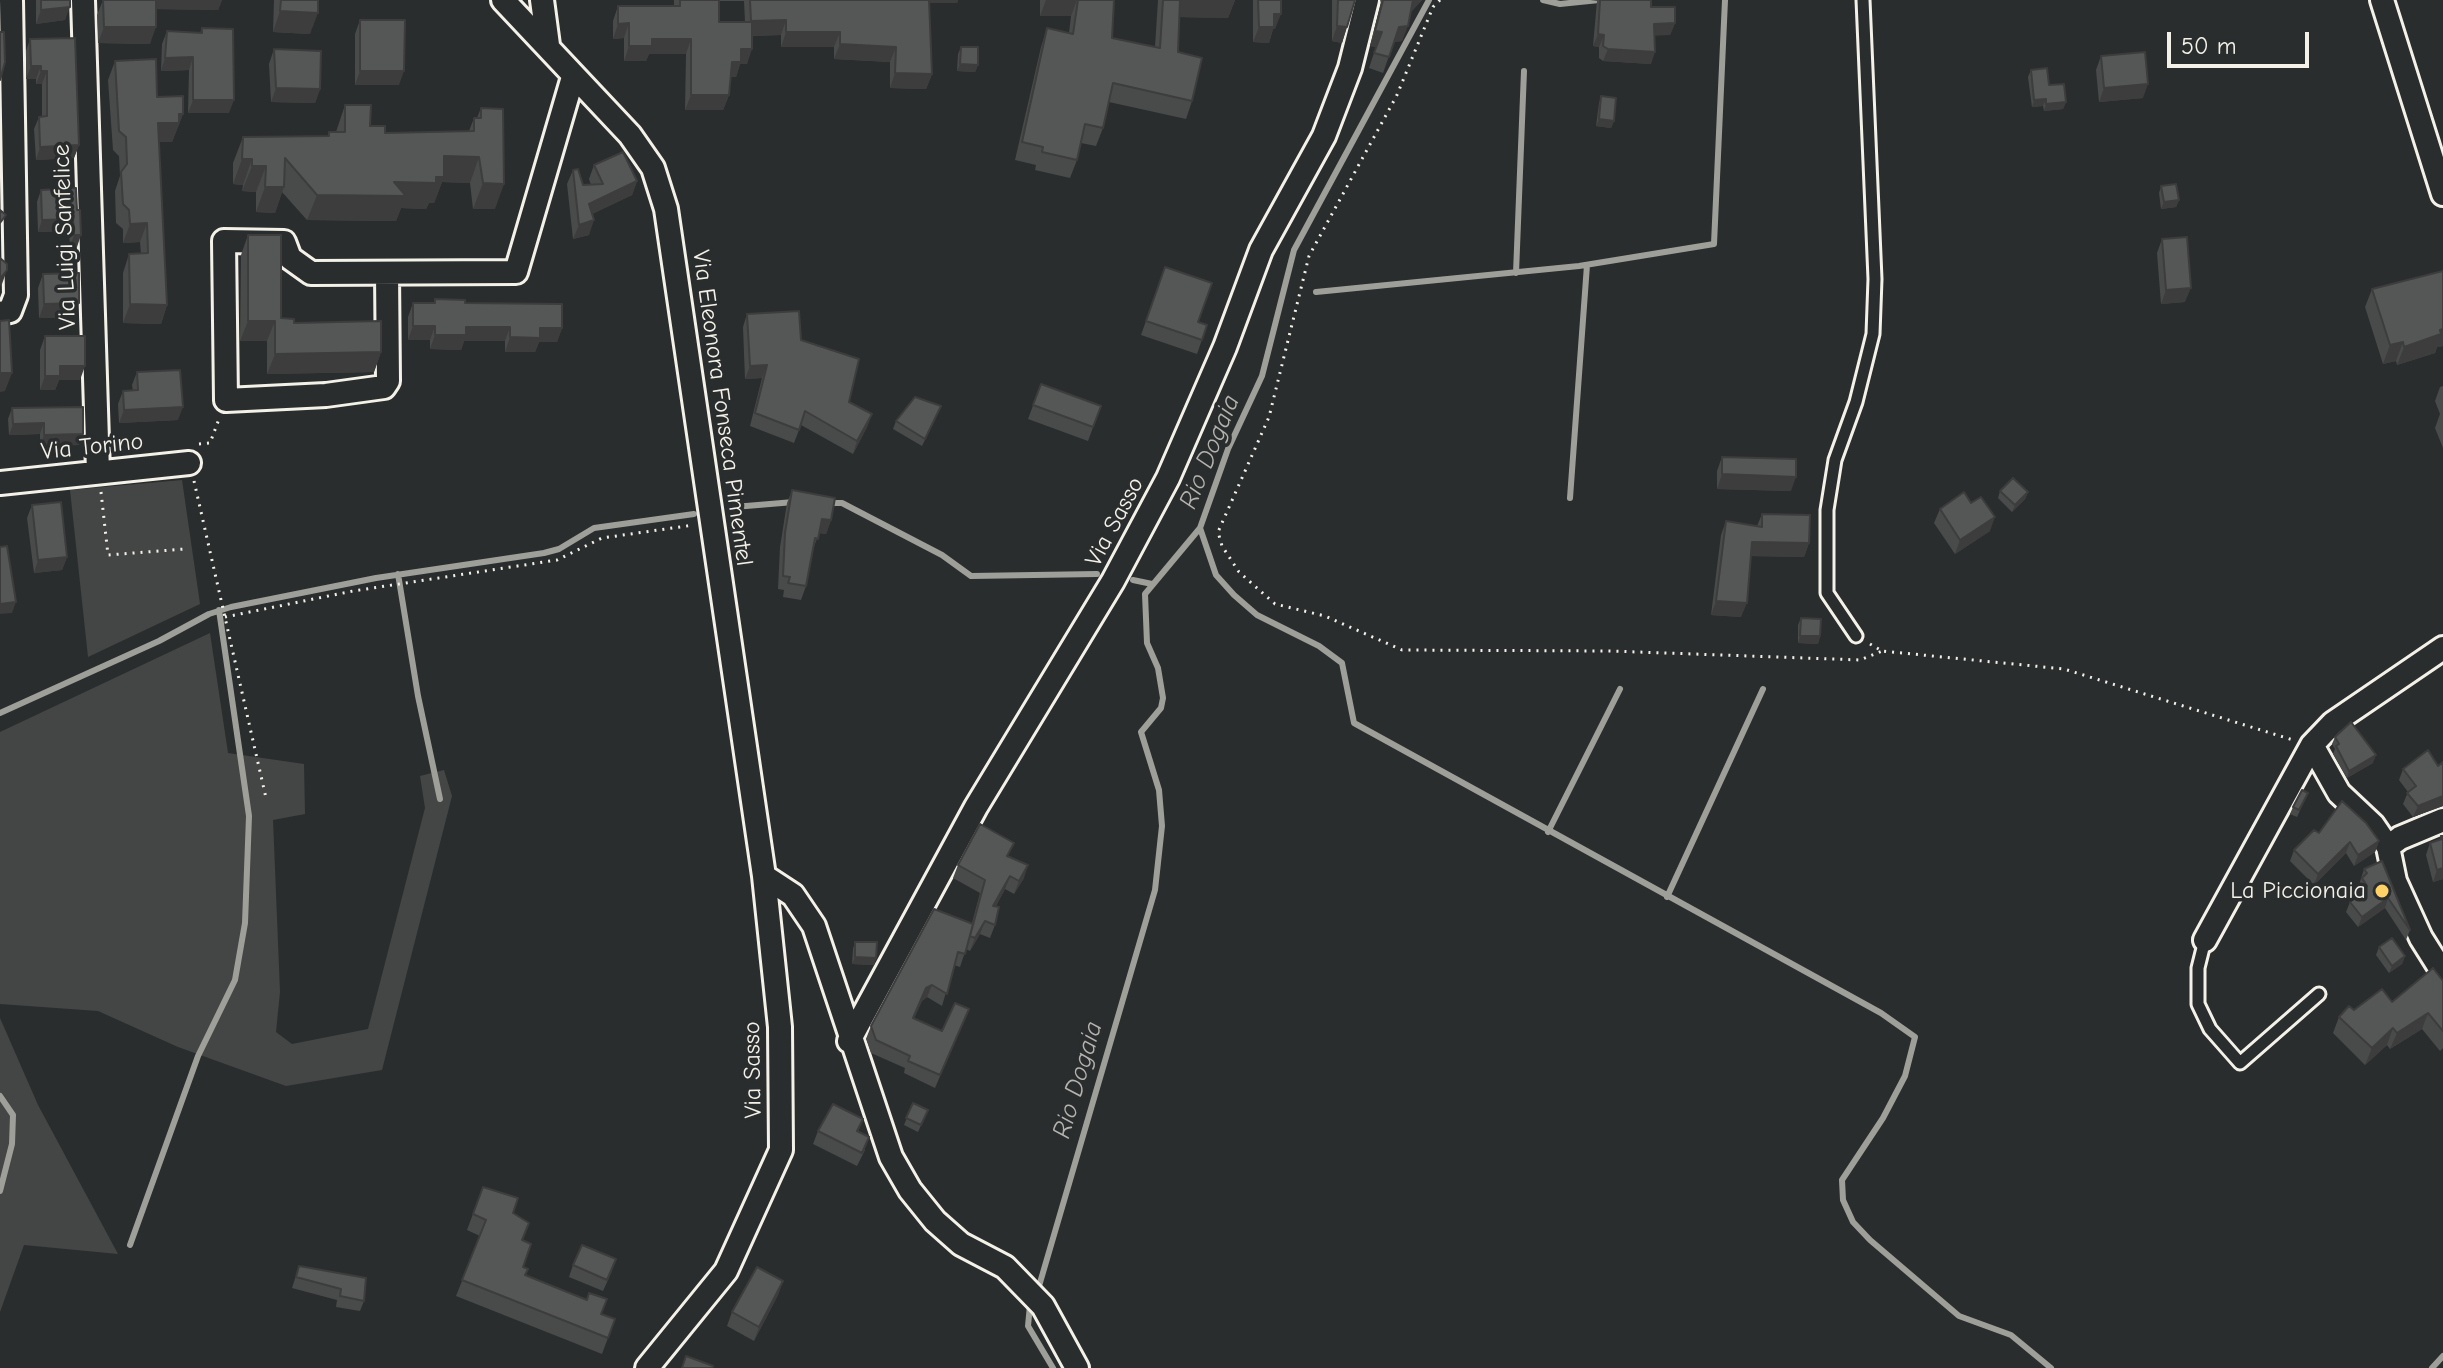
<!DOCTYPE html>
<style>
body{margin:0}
#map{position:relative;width:2443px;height:1368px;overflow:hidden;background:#2a2d2e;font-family:"Comic Neue",sans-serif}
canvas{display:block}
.scale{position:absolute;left:2167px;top:32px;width:142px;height:36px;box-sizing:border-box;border:4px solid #f4f1e8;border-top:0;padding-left:10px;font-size:24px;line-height:28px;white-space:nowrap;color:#f4f1e8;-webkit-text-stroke:6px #2a2d2e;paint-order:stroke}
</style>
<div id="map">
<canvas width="2443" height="1368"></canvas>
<div class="scale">50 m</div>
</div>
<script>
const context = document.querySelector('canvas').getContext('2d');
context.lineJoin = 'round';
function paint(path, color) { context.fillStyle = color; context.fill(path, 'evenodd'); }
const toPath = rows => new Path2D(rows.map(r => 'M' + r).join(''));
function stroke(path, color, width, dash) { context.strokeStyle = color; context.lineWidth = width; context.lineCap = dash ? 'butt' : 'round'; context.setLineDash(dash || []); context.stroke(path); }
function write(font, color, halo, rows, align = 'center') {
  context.font = font + ' "Comic Neue",sans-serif'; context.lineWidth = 7; context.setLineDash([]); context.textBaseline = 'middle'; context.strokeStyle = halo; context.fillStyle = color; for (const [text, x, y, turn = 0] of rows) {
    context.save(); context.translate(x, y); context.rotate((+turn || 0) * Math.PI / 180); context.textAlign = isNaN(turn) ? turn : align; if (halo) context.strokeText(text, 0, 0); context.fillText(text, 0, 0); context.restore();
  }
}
const green = toPath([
 [182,480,200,604,88,657,70,490],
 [210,633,228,753,304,764,305,814,273,820,280,992,276,1032,292,1044,368,1029,425,808,420,776,444,770,452,796,382,1070,286,1086,178,1047,98,1011,0,1004,0,732],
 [0,1018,38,1105,118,1254,24,1245,0,1312]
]);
const stream = toPath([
 [1543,0,1560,4,1599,0],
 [1516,273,1524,71],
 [1316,292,1579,266,1714,244,1725,0],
 [1570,498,1587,265],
 [829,503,842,503,942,555,971,576,1097,574],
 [734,507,794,502],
 [1200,528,1216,575,1234,595,1257,615,1319,646,1342,663,1354,723,1881,1013,1915,1037,1905,1076,1883,1118,1842,1180,1843,1200,1853,1222,1870,1240,1959,1316,2011,1335,2051,1368],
 [398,574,418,696,440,799],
 [1133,580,1152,584],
 [0,713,159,641,209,614,231,607,376,578,544,553,559,549,594,528,694,514],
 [1548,832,1620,689],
 [1667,897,1763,689],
 [0,1096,13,1115,12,1144,0,1191],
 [130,1245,198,1056,235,980,245,923,249,816,219,610],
 [1037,1293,1155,890,1162,826,1159,790,1141,732,1161,708,1163,698,1158,668,1147,643,1145,594,1200,528,1228,449,1262,376,1294,250,1429,0],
 [1030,1305,1028,1326,1053,1368],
 [2432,1368,2443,1356]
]);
const path = toPath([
 [1440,0,1433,7,1397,95,1309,256,1269,417,1218,532,1222,546,1239,572,1275,604,1325,616,1402,650,1610,651,1860,660,1882,651],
 [199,444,210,443,219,419],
 [194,481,266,798],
 [101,492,108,555,185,549],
 [225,617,353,591,557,560,602,538,694,525],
 [1870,644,1882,651,2064,669,2293,740]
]);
const service = toPath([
 [1856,636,1827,593,1827,510,1835,460,1856,402,1873,334,1875,279,1863,0],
 [2205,940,2198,968,2198,1004,2210,1029,2240,1063,2319,994]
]);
const minor = toPath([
 [83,0,98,472],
 [503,0,630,135,653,168,666,209,764,876,780,1027,781,1150,726,1271,647,1368],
 [542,0,548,45],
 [2382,0,2443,194],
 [387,273,388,381,384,387,326,395,226,400,224,241,284,242,290,258,311,273,516,272,573,77],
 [0,313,10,311,16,295,11,0],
 [0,483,189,463],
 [2312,745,2339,793,2373,825,2388,847,2395,881,2421,938,2443,973],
 [2388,847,2400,838,2443,820],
 [764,876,793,895,814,926,891,1157,910,1190,935,1221,961,1244,1005,1267,1043,1306,1077,1368],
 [2205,940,2312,745,2333,723,2443,648],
 [849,1041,976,807,1113,581,1168,478,1225,347,1261,250,1324,136,1350,68,1367,0]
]);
const wall = toPath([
 [36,0,70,0,65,20,36,24],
 [103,0,222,0,218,10,156,9,150,44,98,43,97,15],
 [274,0,318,0,310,34,273,32],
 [674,0,958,0,957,3,929,3,932,74,926,89,890,88,890,62,834,59,834,47,781,47,781,35,752,36,747,64,740,64,736,77,730,77,729,95,723,110,685,110,686,54,649,54,646,61,624,61,624,38,613,39,613,21,618,6,674,6],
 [719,1,744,1,745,22,719,22],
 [1040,0,1114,0,1112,38,1155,47,1158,0,1235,0,1228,18,1180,17,1178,52,1192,101,1186,119,1109,102,1103,128,1096,146,1081,143,1077,160,1070,178,1035,170,1036,165,1015,160,1041,47,1047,28,1069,33,1071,16,1040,16],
 [1253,0,1281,0,1275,29,1273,29,1269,43,1253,42],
 [1332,0,1355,0,1342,43,1332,41],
 [1380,0,1422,0,1411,12,1402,41,1394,42,1383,73,1369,68,1376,47,1370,46,1381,3],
 [1590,0,1651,0,1651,7,1675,23,1670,35,1654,35,1651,64,1603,61,1599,58,1599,47,1593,46,1597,1],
 [360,20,399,85,355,85,355,34],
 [202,28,229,113,188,113,189,70,161,71,162,44,167,31,200,33],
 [75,38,79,145,74,158,36,160,34,129,39,117,42,116,42,84,36,84,36,79,26,79,26,51,30,39],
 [961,47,978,65,975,72,957,71,958,54],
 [274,49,320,89,315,103,271,102,269,64],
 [2101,56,2143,98,2099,102,2096,70],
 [115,61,157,97,183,114,172,142,159,142,167,305,161,324,123,323,123,273,129,254,141,254,140,242,123,243,123,229,116,223,115,191,120,176,119,156,113,150,108,80],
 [2031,70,2066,102,2063,109,2044,111,2043,106,2032,107,2028,77],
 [1601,96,1614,121,1611,128,1596,126,1599,103],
 [345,105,370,126,385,133,469,131,474,118,477,118,481,108,495,209,473,209,470,183,442,182,434,203,429,203,426,209,401,208,396,221,307,220,282,192,275,213,256,212,256,192,242,191,243,185,233,184,233,163,243,137,328,136,329,132,336,132],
 [594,165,637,181,632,195,592,214,589,235,573,239,567,184,573,170,583,185,591,185,589,179],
 [2161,186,2179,200,2176,207,2161,209,2159,193],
 [76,188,77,247,70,247,69,231,38,232,37,202,41,190],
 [248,235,281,318,381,352,374,372,267,374,267,341,240,341,241,255],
 [2162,239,2185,302,2161,304,2157,253],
 [1165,267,1198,322,1207,325,1197,354,1141,335],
 [2443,271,2443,346,2437,347,2435,353,2397,365,2396,361,2383,364,2365,307,2372,289],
 [43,274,74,317,39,318,38,288],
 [435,299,465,303,562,328,557,342,539,342,535,352,505,352,505,341,464,341,461,350,430,349,430,340,408,340,408,317,413,303,434,303],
 [747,314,801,340,849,402,872,414,867,427,853,454,801,425,794,443,750,426,762,378,745,379,743,327],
 [45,336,80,380,59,380,55,390,40,390,40,350],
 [137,372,178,420,119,423,118,404,123,391,133,391,132,385],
 [1041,384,1101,406,1088,441,1028,419],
 [2443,386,2443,448,2435,428,2440,414,2435,401,2440,387],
 [83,407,79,445,40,446,40,434,9,435,8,419,12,408],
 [938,413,922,446,893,429,896,421],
 [1722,457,1791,491,1717,489,1717,471],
 [792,490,831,520,826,534,819,533,812,552,806,586,801,600,783,597,784,590,778,589,780,547,787,503],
 [2000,491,2028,492,2025,499,2012,512,1998,498],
 [32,505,67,557,62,570,34,573,27,518],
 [1940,509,1990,531,1955,554,1934,523],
 [1762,514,1809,543,1804,557,1751,556,1741,617,1711,615,1721,535,1726,521,1757,526],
 [1801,618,1820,636,1818,644,1798,643,1798,625],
 [2335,737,2373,763,2347,778,2333,754,2335,749,2332,744],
 [2443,762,2443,806,2413,817,2403,804,2408,792,2399,780,2403,769,2438,766],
 [2308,793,2297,817,2290,814,2293,807],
 [2319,833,2379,841,2375,852,2354,866,2346,853,2314,885,2290,861,2294,850],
 [2441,836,2443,836,2443,879,2433,882,2426,855,2430,843,2440,840],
 [1009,857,1024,878,1014,894,1005,889,996,906,995,925,990,938,980,934,970,951,966,949,960,967,954,965,942,1006,927,997,922,1001,914,1018,942,1031,969,1009,935,1088,904,1073,905,1068,871,1053,866,1039,871,1026,972,923,980,893,953,878,958,865],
 [2382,861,2410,930,2406,940,2385,908,2358,927,2346,912,2350,902,2361,892,2358,888,2364,869],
 [855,942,876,958,874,965,852,964,853,949],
 [2379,947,2405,956,2402,964,2389,973,2376,955],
 [2443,981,2443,1048,2440,1051,2422,1029,2390,1049,2387,1045,2365,1065,2333,1033,2339,1017,2354,1010,2392,1002],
 [913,1103,928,1110,918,1132,904,1125],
 [863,1119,858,1132,865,1150,857,1166,813,1144,818,1131],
 [483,1187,513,1213,522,1241,523,1267,525,1275,601,1314,615,1319,602,1354,456,1296,480,1236,467,1230],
 [573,1265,612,1271,603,1291,569,1277],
 [299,1266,364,1301,360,1311,336,1307,337,1300,292,1288],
 [783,1281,778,1295,754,1341,727,1326,732,1312]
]);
const shadedWall = toPath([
 [153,0,222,0,218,10,150,9],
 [924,0,958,0,957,3,923,3],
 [1046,0,1077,0,1071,16,1040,16],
 [1180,0,1235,0,1228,18,1174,17],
 [1413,0,1422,0,1408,15],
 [70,7,65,20,36,24,41,10],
 [280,11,318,13,310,34,273,32],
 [1274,14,1281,14,1275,29,1273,29,1269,43,1253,42,1259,27],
 [786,20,781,35,746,36,751,21],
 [629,23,624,38,613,39,618,24],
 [1675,23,1670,35,1649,36,1654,24],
 [1337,26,1347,27,1342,43,1332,41],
 [1408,26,1402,41,1394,42,1399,27],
 [104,27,156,27,150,44,98,43],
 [1375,31,1382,32,1376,47,1370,46],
 [786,32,840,32,834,47,781,47],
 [1598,34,1604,35,1599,47,1593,46],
 [652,39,691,39,686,54,649,54,646,61,624,61,629,46],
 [840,44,896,47,890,62,834,59],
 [741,49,752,49,747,64,740,64,736,77,726,77,732,62],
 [1608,49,1655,52,1651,64,1603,61],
 [193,57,189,70,161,71,165,58],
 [960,64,978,65,975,72,957,71],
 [31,66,41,66,36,79,26,79],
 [41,71,47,71,42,84,36,84],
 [360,71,404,71,399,85,355,85],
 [895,73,932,74,926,89,890,88],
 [2148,84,2143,98,2099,102,2104,88],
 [276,88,320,89,315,103,271,102],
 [691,95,729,95,723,110,685,110],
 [2046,99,2043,106,2032,107,2034,100],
 [193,100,234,100,229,113,188,113],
 [2066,102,2063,109,2044,111,2046,104],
 [179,114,183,114,172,142,151,142,158,123],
 [1599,119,1614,121,1611,128,1596,126],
 [79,145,74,158,36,160,40,147],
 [444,156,479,157,470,183,442,182,434,203,429,203,426,209,401,208,396,221,307,220,317,195,394,182],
 [242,159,252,159,243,185,233,184],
 [252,166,266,166,256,192,242,191],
 [637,181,632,195,584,218,589,204],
 [483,183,504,184,495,209,473,209],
 [265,187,284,187,275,213,256,212],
 [2179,200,2176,207,2161,209,2164,202],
 [73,219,69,231,38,232,42,220],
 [594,220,589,235,573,239,579,225],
 [147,223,140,242,123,243,130,224],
 [74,235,81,235,77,247,70,247],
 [7,270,2,284,0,286,0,279],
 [2191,288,2185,302,2161,304,2166,290],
 [79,303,74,317,39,318,44,304],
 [130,304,167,305,161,324,123,323],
 [248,321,275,321,267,341,240,341],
 [413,326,435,326,430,340,408,340],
 [466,327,510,327,505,341,464,341,461,350,430,349,435,335],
 [540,328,562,328,557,342,539,342,535,352,505,352,510,337],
 [2443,329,2443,346,2437,347,2435,353,2397,365,2404,347],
 [2403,342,2396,361,2383,364,2390,345],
 [381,352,374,372,267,374,275,354],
 [767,365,762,378,745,379,750,366],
 [60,366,85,366,80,380,59,380,55,390,40,390,45,376],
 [0,373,12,373,5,391,0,392],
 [183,407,178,420,119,423,124,410],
 [872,414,867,427,853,454,857,441],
 [44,423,40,434,9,435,13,424],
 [83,434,79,445,40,446,44,435],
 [1722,474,1796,477,1791,491,1717,489],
 [2028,492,2025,499,2012,512,2015,505],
 [1995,517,1990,531,1955,554,1960,540],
 [822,519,831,520,826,534,817,532],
 [1752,542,1809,543,1804,557,1747,556],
 [67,557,62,570,34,573,38,560],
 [1716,601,1747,603,1741,617,1711,615],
 [16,602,12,613,0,614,0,604],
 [1800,636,1820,636,1818,644,1798,643],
 [2376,755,2373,763,2347,778,2349,771],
 [2443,796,2443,806,2413,817,2418,806],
 [2379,841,2375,852,2354,866,2358,855],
 [2350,842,2346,853,2314,885,2318,874],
 [1028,865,1024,878,1014,894,1019,881],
 [2443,868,2443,879,2433,882,2437,870],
 [1010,876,1005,889,989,918,993,906],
 [2388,898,2385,908,2358,927,2362,917],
 [985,921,980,934,970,951,975,938],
 [2405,956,2402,964,2389,973,2392,966],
 [855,957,876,958,874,965,852,964],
 [932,985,927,997,922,1001,909,1030,926,988],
 [2428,1013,2422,1029,2390,1049,2397,1033],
 [2393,1028,2387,1045,2365,1065,2372,1048],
 [783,1281,778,1295,754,1341,759,1327]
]);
const building = toPath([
 [41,0,70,0,70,7,41,10,41,0],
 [103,0,156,0,156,27,104,27,103,0],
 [281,0,318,0,318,13,280,11,281,0],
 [680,0,719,0,719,22,752,22,752,49,741,49,741,62,732,62,729,95,691,95,691,39,652,39,652,46,629,46,629,23,618,24,618,6,680,6,680,0],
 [750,0,929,0,932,74,895,73,896,47,840,44,840,32,786,32,786,20,751,21,750,0],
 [1078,0,1114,0,1112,38,1160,48,1163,0,1180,0,1178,52,1202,58,1192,101,1113,83,1103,128,1085,124,1077,160,1042,152,1043,147,1022,142,1047,28,1073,34,1078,0],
 [1258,0,1281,0,1281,14,1274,14,1274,27,1259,27,1258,0],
 [1338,0,1355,0,1347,27,1337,26,1338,0],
 [1383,0,1413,0,1408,26,1399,27,1389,57,1374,53,1382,32,1375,31,1383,0],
 [1600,0,1651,0,1651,7,1675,7,1675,23,1654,24,1655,52,1608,49,1603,46,1604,35,1598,34,1600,0],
 [360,20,405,20,404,71,360,71,360,20],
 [202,28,233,29,234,100,193,100,193,57,165,58,167,31,202,33,202,28],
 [0,32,4,32,5,62,0,80,0,32],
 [75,38,79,145,40,147,39,117,47,116,47,71,41,71,41,66,31,66,30,39,75,38],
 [961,47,978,47,978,65,960,64,961,47],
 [274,49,321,51,320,89,276,88,274,49],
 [2145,52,2148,84,2104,88,2101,56,2145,52],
 [156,59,157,97,183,96,183,114,179,114,179,123,158,123,167,305,130,304,129,254,148,253,147,223,130,224,129,210,123,204,121,172,127,164,126,137,119,131,115,61,156,59],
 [2047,68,2049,85,2064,84,2066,102,2046,104,2046,99,2034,100,2031,70,2047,68],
 [1601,96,1616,98,1614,121,1599,119,1601,96],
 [345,105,371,105,370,126,385,126,385,133,474,131,474,118,481,118,481,108,503,109,504,184,483,183,479,157,444,156,444,177,436,177,436,183,394,182,406,196,317,195,285,158,284,187,265,187,266,166,252,166,252,159,242,159,243,137,329,136,329,132,345,132,345,105],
 [623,152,637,181,589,204,594,220,579,225,573,170,578,169,583,185,603,184,594,165,623,152],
 [2176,184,2179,200,2164,202,2161,186,2176,184],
 [76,188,77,210,80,210,81,235,74,235,73,219,42,220,41,190,76,188],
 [0,210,6,215,0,223,0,210],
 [248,235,281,235,281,318,294,319,294,323,381,321,381,352,275,354,275,321,248,321,248,235],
 [2187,237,2191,288,2166,290,2162,239,2187,237],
 [0,258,7,264,7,270,0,279,0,258],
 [1165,267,1212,283,1198,322,1207,325,1202,340,1146,321,1165,267],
 [2443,271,2443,329,2440,330,2441,334,2404,347,2403,342,2390,345,2372,289,2443,271],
 [79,273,79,303,44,304,43,274,79,273],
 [435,299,465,300,465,303,562,304,562,328,540,328,540,338,510,337,510,327,466,327,466,335,435,335,435,326,413,326,413,303,435,303,435,299],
 [799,311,801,340,859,359,849,402,872,414,857,441,805,411,799,430,755,413,767,365,750,366,747,314,799,311],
 [9,320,12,373,0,373,0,321,9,320],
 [45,336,85,336,85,366,60,366,60,376,45,376,45,336],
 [180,370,183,407,124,410,123,391,138,390,137,372,180,370],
 [1041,384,1101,406,1093,427,1033,405,1041,384],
 [915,397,941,406,925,439,896,421,915,397],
 [83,407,83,434,44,435,44,423,13,424,12,408,83,407],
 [1722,457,1796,459,1796,477,1722,474,1722,457],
 [2013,478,2028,492,2015,505,2000,491,2013,478],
 [792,490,835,498,831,520,822,519,818,539,815,538,806,586,788,583,790,577,783,576,785,533,792,490],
 [1964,492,1971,503,1981,497,1995,517,1960,540,1940,509,1964,492],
 [61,502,67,557,38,560,32,505,61,502],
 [1762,514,1810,515,1809,543,1752,542,1747,603,1716,601,1726,521,1762,527,1762,514],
 [7,546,16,602,0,604,0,547,7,546],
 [1801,618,1821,619,1820,636,1800,636,1801,618],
 [2351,722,2376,755,2349,771,2336,746,2339,744,2335,737,2351,722],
 [2428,750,2438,766,2443,762,2443,796,2418,806,2407,793,2416,786,2403,769,2428,750],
 [2302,790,2308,793,2299,810,2293,807,2302,790],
 [2342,801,2366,823,2379,841,2358,855,2350,842,2318,874,2294,850,2314,830,2319,833,2342,801],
 [980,824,1014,843,1007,856,1028,865,1019,881,1010,876,993,906,999,907,995,925,985,921,975,938,970,936,985,880,958,865,980,824],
 [2441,836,2443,836,2443,868,2437,870,2430,843,2442,839,2441,836],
 [2382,861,2410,930,2388,898,2362,917,2350,902,2367,886,2362,878,2367,873,2364,869,2382,861],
 [934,909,973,924,965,954,958,952,947,994,932,985,926,988,913,1018,942,1031,955,1003,969,1009,940,1075,908,1061,910,1056,876,1040,871,1026,934,909],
 [2392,938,2405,956,2392,966,2379,947,2392,938],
 [855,942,877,942,876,958,855,957,855,942],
 [2433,968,2443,981,2443,1031,2428,1013,2397,1033,2393,1028,2372,1048,2339,1017,2349,1006,2354,1010,2382,989,2392,1002,2433,968],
 [913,1103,928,1110,921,1125,906,1118,913,1103],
 [833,1104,863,1119,857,1131,869,1137,862,1153,818,1131,833,1104],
 [483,1187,518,1198,513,1213,529,1223,522,1240,531,1244,523,1267,528,1269,525,1275,587,1300,589,1293,607,1299,601,1314,615,1319,608,1338,462,1280,486,1220,473,1214,483,1187],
 [582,1245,616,1259,607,1280,573,1265,582,1245],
 [299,1266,366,1278,364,1301,340,1296,341,1289,296,1277,299,1266],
 [757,1267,783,1281,759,1327,732,1312,757,1267],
 [686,1356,713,1366,712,1368,682,1368,686,1356]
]);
const markers = [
 [2382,891,8,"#ffd166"]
];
const streetNames = [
 ["Via Luigi Sanfelice",65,237,-92],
 ["Via Eleonora Fonseca Pimentel",722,408,82],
 ["Via Torino",92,447,-6],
 ["Via Sasso",1115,522,-62],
 ["Via Sasso",753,1070,-91]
];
const poiNames = [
 ["La Piccionaia",2366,891]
];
const waterNames = [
 ["Rio Dogaia",1210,452,-68],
 ["Rio Dogaia",1078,1080,-74]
];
paint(green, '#444645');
stroke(stream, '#9f9f9a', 6);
stroke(service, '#f4f1e8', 17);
stroke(minor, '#f4f1e8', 28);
stroke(path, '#f4f1e8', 3, [2, 6]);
stroke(service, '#2a2d2e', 11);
stroke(minor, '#2a2d2e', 22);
paint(wall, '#494b4a');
paint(shadedWall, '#3c3d3c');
paint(building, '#555756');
stroke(building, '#3c3d3c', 2);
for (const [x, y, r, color] of markers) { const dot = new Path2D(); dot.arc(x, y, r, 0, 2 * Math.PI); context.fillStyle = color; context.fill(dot); stroke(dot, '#2a2d2e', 3); }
write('24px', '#f4f1e8', '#2a2d2e', streetNames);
write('24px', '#f4f1e8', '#2a2d2e', poiNames, 'right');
write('italic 26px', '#b5b3ae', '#2a2d2e', waterNames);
</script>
